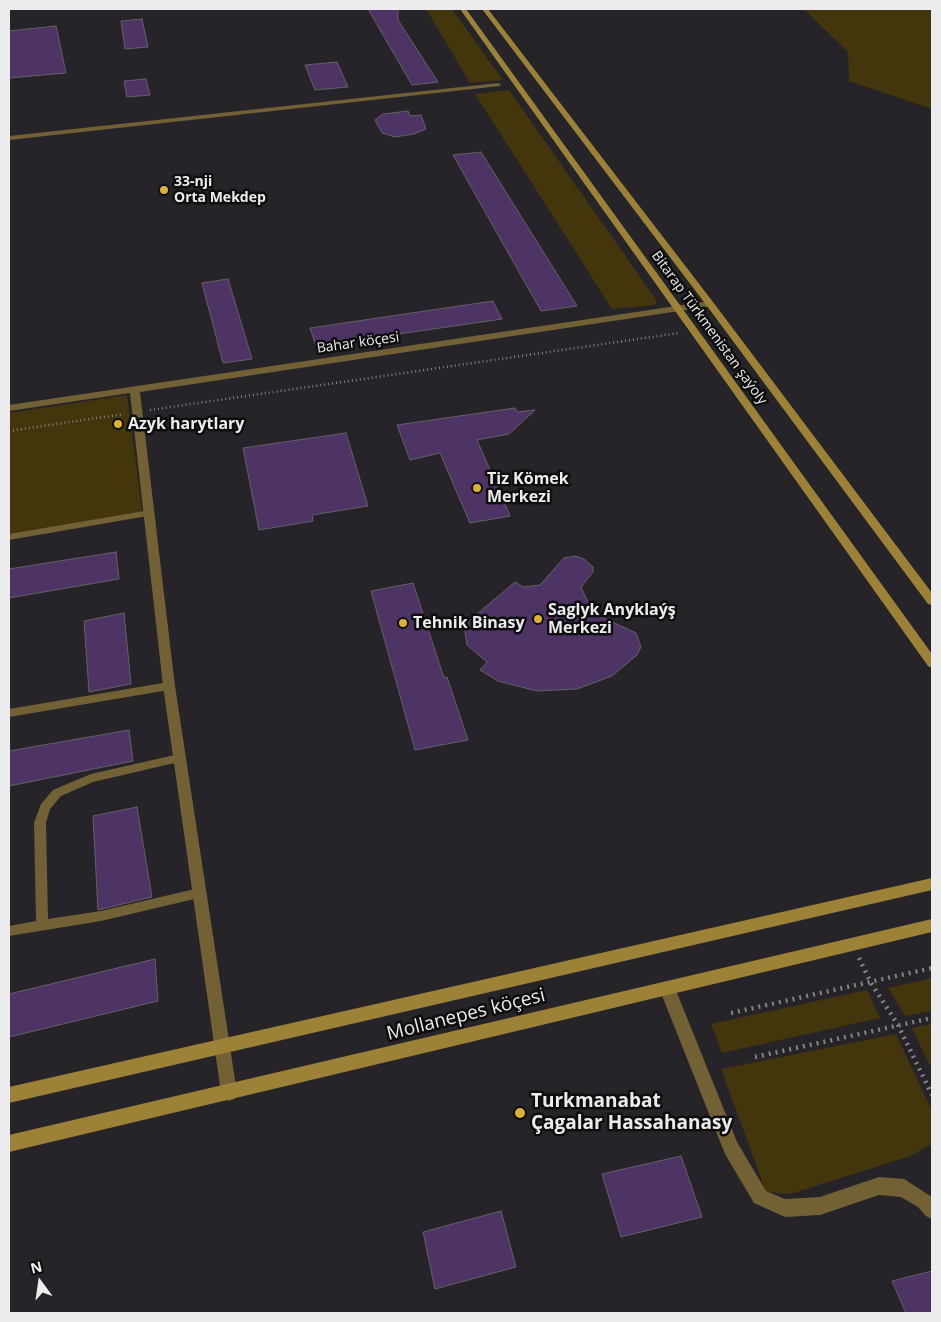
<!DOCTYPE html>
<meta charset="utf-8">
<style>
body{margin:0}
#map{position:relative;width:941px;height:1322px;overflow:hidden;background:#262428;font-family:"Open Sans",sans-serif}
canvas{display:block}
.frame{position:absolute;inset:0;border:10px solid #ecebee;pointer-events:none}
.north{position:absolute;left:15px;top:1257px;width:50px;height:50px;-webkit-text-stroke:4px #0e0e0f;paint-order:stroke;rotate:346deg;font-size:14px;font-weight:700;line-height:20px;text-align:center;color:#ecebee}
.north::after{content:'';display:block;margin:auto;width:18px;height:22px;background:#ecebee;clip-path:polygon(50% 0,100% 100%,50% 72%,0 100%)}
</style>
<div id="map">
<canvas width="941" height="1322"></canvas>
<div class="frame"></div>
<div class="north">N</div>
</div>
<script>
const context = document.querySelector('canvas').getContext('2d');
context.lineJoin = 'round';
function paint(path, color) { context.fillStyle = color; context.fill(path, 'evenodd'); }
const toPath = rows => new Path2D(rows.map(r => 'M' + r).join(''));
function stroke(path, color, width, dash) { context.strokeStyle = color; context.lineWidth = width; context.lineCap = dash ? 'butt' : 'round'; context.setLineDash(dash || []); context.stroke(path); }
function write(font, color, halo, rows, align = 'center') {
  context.font = font + ' "Open Sans",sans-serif'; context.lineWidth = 5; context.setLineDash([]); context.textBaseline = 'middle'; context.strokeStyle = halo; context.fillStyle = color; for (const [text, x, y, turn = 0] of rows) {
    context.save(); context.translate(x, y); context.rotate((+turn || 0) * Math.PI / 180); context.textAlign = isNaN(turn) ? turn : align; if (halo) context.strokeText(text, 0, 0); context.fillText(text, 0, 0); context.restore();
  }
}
const green = toPath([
 [426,9,452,9,503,80,470,83],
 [804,9,932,9,932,109,849,81,848,52],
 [509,90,657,301,655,305,612,309,475,94],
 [127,395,143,517,9,539,9,413],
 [932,978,932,1011,905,1016,888,988],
 [867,990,880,1018,722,1053,711,1024],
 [932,1024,932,1063,929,1064,912,1028],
 [896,1034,932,1111,932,1144,911,1156,790,1194,766,1192,721,1069]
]);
const building = toPath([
 [368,9,398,9,398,20,438,82,412,85,368,9],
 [142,19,148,47,125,49,121,21,142,19],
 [56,26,66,73,9,78,9,31,56,26],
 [337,62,348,87,315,90,305,65,337,62],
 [146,79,150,95,127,97,124,81,146,79],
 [408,111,410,116,421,115,426,129,414,134,395,137,382,133,375,120,383,114,408,111],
 [481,152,577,306,541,311,453,155,481,152],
 [228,279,252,359,223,363,202,283,228,279],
 [493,301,502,319,316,346,310,328,493,301],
 [515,408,517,412,535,410,509,434,477,440,510,516,470,523,440,453,410,460,397,425,515,408],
 [346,433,368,506,312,515,313,521,259,530,243,448,346,433],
 [116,552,119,579,9,598,9,569,116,552],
 [575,556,584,559,593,567,593,572,581,587,593,613,636,633,641,647,637,655,612,676,577,689,537,691,498,681,480,670,487,662,467,645,464,625,515,582,523,587,540,585,564,558,575,556],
 [413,583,444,678,447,677,468,740,415,750,371,591,413,583],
 [124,613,131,684,89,692,84,621,124,613],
 [129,730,133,761,9,786,9,751,129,730],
 [137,807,152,897,98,910,93,816,137,807],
 [155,959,158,1001,9,1037,9,994,155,959],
 [681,1156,702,1217,621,1237,602,1174,681,1156],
 [501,1211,516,1267,435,1289,423,1232,501,1211],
 [932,1271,932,1313,906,1313,892,1281,932,1271]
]);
const pathFar1 = toPath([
 [150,410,679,333],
 [9,431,124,414]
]);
const path = toPath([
 [859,958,871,983,898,1025,932,1095],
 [731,1013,932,968],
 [755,1057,932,1018]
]);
const lane = toPath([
 [498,83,501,85,500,86,9,140,9,136,498,83],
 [150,510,154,513,153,515,9,540,9,534,150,510],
 [169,682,173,683,174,686,173,689,169,690,9,717,9,709,169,682],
 [179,754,183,755,184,758,183,761,93,782,61,796,50,809,46,823,48,919,101,911,199,888,203,889,205,893,203,897,101,921,9,936,9,926,36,921,34,823,41,804,53,790,91,774,179,754]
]);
const street = toPath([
 [710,301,713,302,713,306,140,392,175,686,237,1093,235,1099,229,1101,223,1099,221,1093,163,686,130,393,9,411,9,405,710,301],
 [667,981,673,983,675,988,737,1142,766,1191,785,1199,820,1197,879,1177,904,1179,932,1197,932,1219,926,1216,918,1207,901,1197,879,1195,820,1215,785,1217,754,1203,725,1154,659,988,661,983,667,981]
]);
const secondary = toPath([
 [460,9,466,9,932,654,932,668,928,666,460,9],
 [482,9,488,9,713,302,932,593,932,605,928,604,707,306,482,9],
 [932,878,932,890,9,1103,9,1087,932,878],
 [932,919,932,932,9,1152,9,1135,932,919]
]);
const markers = [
 [164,190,5,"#dbb233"],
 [118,424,5,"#dbb233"],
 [477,488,5,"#dbb233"],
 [538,619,5,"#dbb233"],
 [403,623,5,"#dbb233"],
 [520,1113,6,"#dbb233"]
];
const farPoinames = [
 ["33-nji",174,182],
 ["Orta Mekdep",174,198]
];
const farStreetnames = [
 ["Bitarap Türkmenistan şaýoly",709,328,54],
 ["Bahar köçesi",358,343,-8]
];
const poiNames = [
 ["Azyk harytlary",128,424],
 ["Tiz Kömek",487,479],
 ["Merkezi",487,497],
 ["Saglyk Anyklaýş",548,610],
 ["Merkezi",548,628],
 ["Tehnik Binasy",413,623]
];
const nearStreetnames = [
 ["Mollanepes köçesi",466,1015,-14]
];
const nearPoinames = [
 ["Turkmanabat",531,1102],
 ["Çagalar Hassahanasy",531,1124]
];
paint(green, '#43350c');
paint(building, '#4e3465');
stroke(building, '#636166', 1);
stroke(pathFar1, '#838285', 2.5, [1, 3]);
stroke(path, '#838285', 4.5, [2, 5]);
paint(lane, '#716135');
paint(street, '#716135');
paint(secondary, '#9c8237');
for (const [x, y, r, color] of markers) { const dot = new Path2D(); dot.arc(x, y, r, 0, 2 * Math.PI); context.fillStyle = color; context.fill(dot); stroke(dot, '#0e0e0f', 2); }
write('bold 14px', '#ecebee', '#0e0e0f', farPoinames, 'left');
write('14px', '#ecebee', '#0e0e0f', farStreetnames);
write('bold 16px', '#ecebee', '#0e0e0f', poiNames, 'left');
write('19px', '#ecebee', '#0e0e0f', nearStreetnames);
write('bold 19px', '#ecebee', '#0e0e0f', nearPoinames, 'left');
</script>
